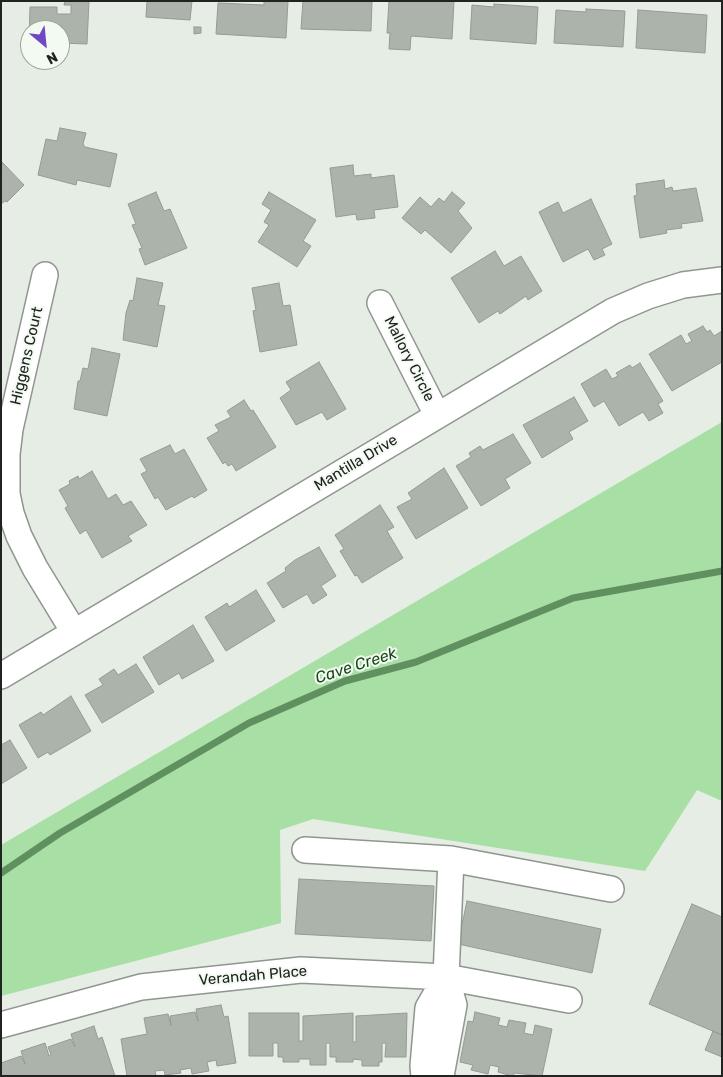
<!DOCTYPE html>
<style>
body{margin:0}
#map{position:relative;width:723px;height:1077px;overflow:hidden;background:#e5ede4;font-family:Rubik,sans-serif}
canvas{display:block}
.frame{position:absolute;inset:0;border:2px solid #202320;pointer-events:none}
.north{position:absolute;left:20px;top:20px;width:50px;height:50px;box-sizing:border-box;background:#f2faf1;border:1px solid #9ea49d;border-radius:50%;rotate:152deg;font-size:14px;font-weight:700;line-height:20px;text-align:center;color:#202320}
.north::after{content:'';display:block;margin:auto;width:18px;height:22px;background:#7049c2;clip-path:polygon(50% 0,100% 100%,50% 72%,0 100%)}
</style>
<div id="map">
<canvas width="723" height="1077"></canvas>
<div class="frame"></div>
<div class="north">N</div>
</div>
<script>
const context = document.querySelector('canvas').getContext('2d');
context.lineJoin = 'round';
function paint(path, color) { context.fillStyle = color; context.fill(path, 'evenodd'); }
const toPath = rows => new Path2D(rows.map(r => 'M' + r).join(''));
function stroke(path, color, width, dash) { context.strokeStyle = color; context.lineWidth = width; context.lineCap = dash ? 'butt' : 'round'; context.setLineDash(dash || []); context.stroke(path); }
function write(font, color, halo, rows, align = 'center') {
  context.font = font + ' Rubik,sans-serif'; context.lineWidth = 4; context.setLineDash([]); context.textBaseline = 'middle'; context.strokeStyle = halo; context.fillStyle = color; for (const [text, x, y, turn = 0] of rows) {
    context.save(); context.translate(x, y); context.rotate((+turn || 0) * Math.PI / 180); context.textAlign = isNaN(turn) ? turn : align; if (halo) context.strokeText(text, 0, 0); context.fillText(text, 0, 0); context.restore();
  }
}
const green = toPath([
 [722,422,722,801,697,790,645,871,313,819,280,830,281,923,1,996,1,845]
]);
const stream = toPath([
 [1,873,60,833,249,723,345,681,416,662,573,598,722,571]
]);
const building = toPath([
 [65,1,89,1,87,44,60,43,60,30,30,30,29,43,30,7,57,7,57,14,71,14,71,5,64,5,65,1],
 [147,1,192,1,190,20,146,17,147,1],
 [264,1,288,1,286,38,216,34,218,3,264,5,264,1],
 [303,1,372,1,371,31,301,29,303,1],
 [389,1,454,1,452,39,411,36,410,50,389,49,390,33,387,33,389,1],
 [494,4,538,7,536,44,470,39,472,5,494,7,494,4],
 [586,9,625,11,623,47,554,43,556,10,586,12,586,9],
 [638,10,707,15,705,53,636,48,638,10],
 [194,27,201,27,201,33,194,34,194,27],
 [60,128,86,133,83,144,85,147,117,154,110,187,77,180,76,185,38,175,46,139,57,141,60,128],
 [1,161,24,185,7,202,5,201,1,204,1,161],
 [353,165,354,176,371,174,371,178,394,175,398,207,374,210,375,218,357,220,356,214,336,217,330,168,353,165],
 [664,180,665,189,672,187,673,191,696,188,703,221,681,224,682,228,666,230,667,233,640,238,634,196,637,195,636,184,664,180],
 [156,192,164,211,170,209,187,248,145,265,139,249,142,248,132,225,136,224,128,204,156,192],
 [269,192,316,220,303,241,311,246,297,267,258,242,269,225,264,222,271,210,262,204,269,192],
 [452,192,465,203,458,211,472,228,451,253,425,230,421,234,402,218,420,197,431,207,439,198,444,202,452,192],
 [591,199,612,244,602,249,605,255,594,260,588,249,563,262,539,212,558,202,563,213,591,199],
 [495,251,504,266,521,256,542,291,528,300,526,296,500,314,498,311,479,323,451,278,495,251],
 [137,278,163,283,158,305,165,306,157,347,123,340,126,313,130,300,133,301,137,278],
 [279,283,283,306,290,305,297,345,260,352,253,311,256,310,252,288,279,283],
 [703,326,707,332,710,330,714,336,722,331,722,362,672,391,649,354,681,335,686,344,692,341,688,334,703,326],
 [92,348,120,354,107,416,74,409,78,381,80,381,83,368,88,369,92,348],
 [319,362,346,409,327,420,322,412,296,425,280,398,291,390,286,382,319,362],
 [640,363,663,401,658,404,663,413,649,421,643,412,619,426,604,401,594,407,581,384,606,369,612,379,618,376,616,373,630,365,632,368,640,363],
 [574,397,588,421,569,432,573,439,542,458,523,425,574,397],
 [244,400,251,411,253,410,276,447,236,471,232,464,228,466,225,462,223,464,207,438,219,431,215,425,231,417,227,411,244,400],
 [513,434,531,463,505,479,510,488,481,506,456,466,471,457,469,453,480,446,483,450,513,434],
 [170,445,175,454,184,449,207,490,194,498,192,496,166,510,158,497,155,499,141,474,147,471,140,459,170,445],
 [444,468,468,508,416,539,397,507,412,499,408,493,444,468],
 [92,471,108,499,116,494,123,505,131,501,147,525,128,536,132,541,102,558,86,530,80,534,65,508,68,506,59,490,70,484,69,481,78,476,79,479,92,471],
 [380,505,394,527,387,531,403,558,362,583,357,575,355,576,340,551,344,549,335,535,380,505],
 [319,547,336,576,321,586,327,595,313,604,307,594,283,608,267,583,286,571,285,568,295,560,319,547],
 [256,590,275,621,226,651,205,617,227,603,229,607,256,590],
 [193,625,214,661,182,679,179,673,159,685,143,657,193,625],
 [136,664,154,692,102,723,85,695,103,685,99,679,114,669,118,675,136,664],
 [71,696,91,731,50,755,48,752,38,758,19,725,41,712,43,715,71,696],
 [10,740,27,768,1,784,1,745,10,740],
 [299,879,434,886,431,941,295,934,299,879],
 [467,901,601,929,592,973,458,944,467,901],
 [692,904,722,917,722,1035,649,1004,692,904],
 [221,1005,224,1017,228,1016,236,1063,217,1066,216,1060,207,1062,209,1071,192,1074,191,1068,180,1070,181,1073,165,1075,164,1070,155,1071,156,1076,127,1076,121,1039,147,1034,144,1018,168,1014,171,1026,170,1016,195,1012,198,1021,196,1009,221,1005],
 [475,1012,500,1018,498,1025,507,1027,509,1020,526,1023,524,1033,533,1035,535,1025,552,1029,542,1076,515,1073,512,1076,498,1072,499,1067,490,1065,488,1074,471,1070,473,1065,460,1062,468,1021,473,1022,475,1012],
 [249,1013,299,1013,299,1041,303,1041,303,1016,353,1013,353,1042,356,1042,356,1016,407,1013,406,1057,385,1057,386,1043,382,1043,382,1062,379,1062,379,1066,362,1066,362,1060,353,1059,353,1062,336,1062,336,1057,330,1057,330,1043,326,1043,326,1065,310,1065,310,1059,299,1059,299,1062,283,1062,283,1057,278,1057,278,1043,273,1043,273,1056,249,1056,249,1013],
 [94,1026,98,1039,102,1037,115,1076,1,1076,1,1063,21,1056,25,1064,21,1051,45,1043,49,1056,51,1055,48,1047,71,1039,75,1047,71,1034,94,1026],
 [713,1031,722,1035,722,1057,705,1050,713,1031]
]);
const street = toPath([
 [45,275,10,429,7,454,7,494,11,513,19,536,35,568,74,632],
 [380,303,437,415],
 [1,676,613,311,648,296,683,285,722,280],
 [305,850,451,859,611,889],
 [1,1025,141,987,301,970,446,977,569,1000],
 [424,1076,423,1066,428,1008,446,977],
 [441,1076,454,1005,446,977,451,859]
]);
const streetNames = [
 ["Higgens Court",27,356,-77],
 ["Mallory Circle",409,359,63],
 ["Mantilla Drive",356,463,-31],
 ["Verandah Place",253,976,-5]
];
const waterNames = [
 ["Cave Creek",356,666,-18]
];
paint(green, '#a7dfa5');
stroke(stream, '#60905f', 7);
paint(building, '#abb3ab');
stroke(building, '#949b93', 1);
stroke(street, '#8f968f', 28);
stroke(street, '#fff', 25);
write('15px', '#202320', '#f2faf1', streetNames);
write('italic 16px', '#18481a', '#f2faf1', waterNames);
</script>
